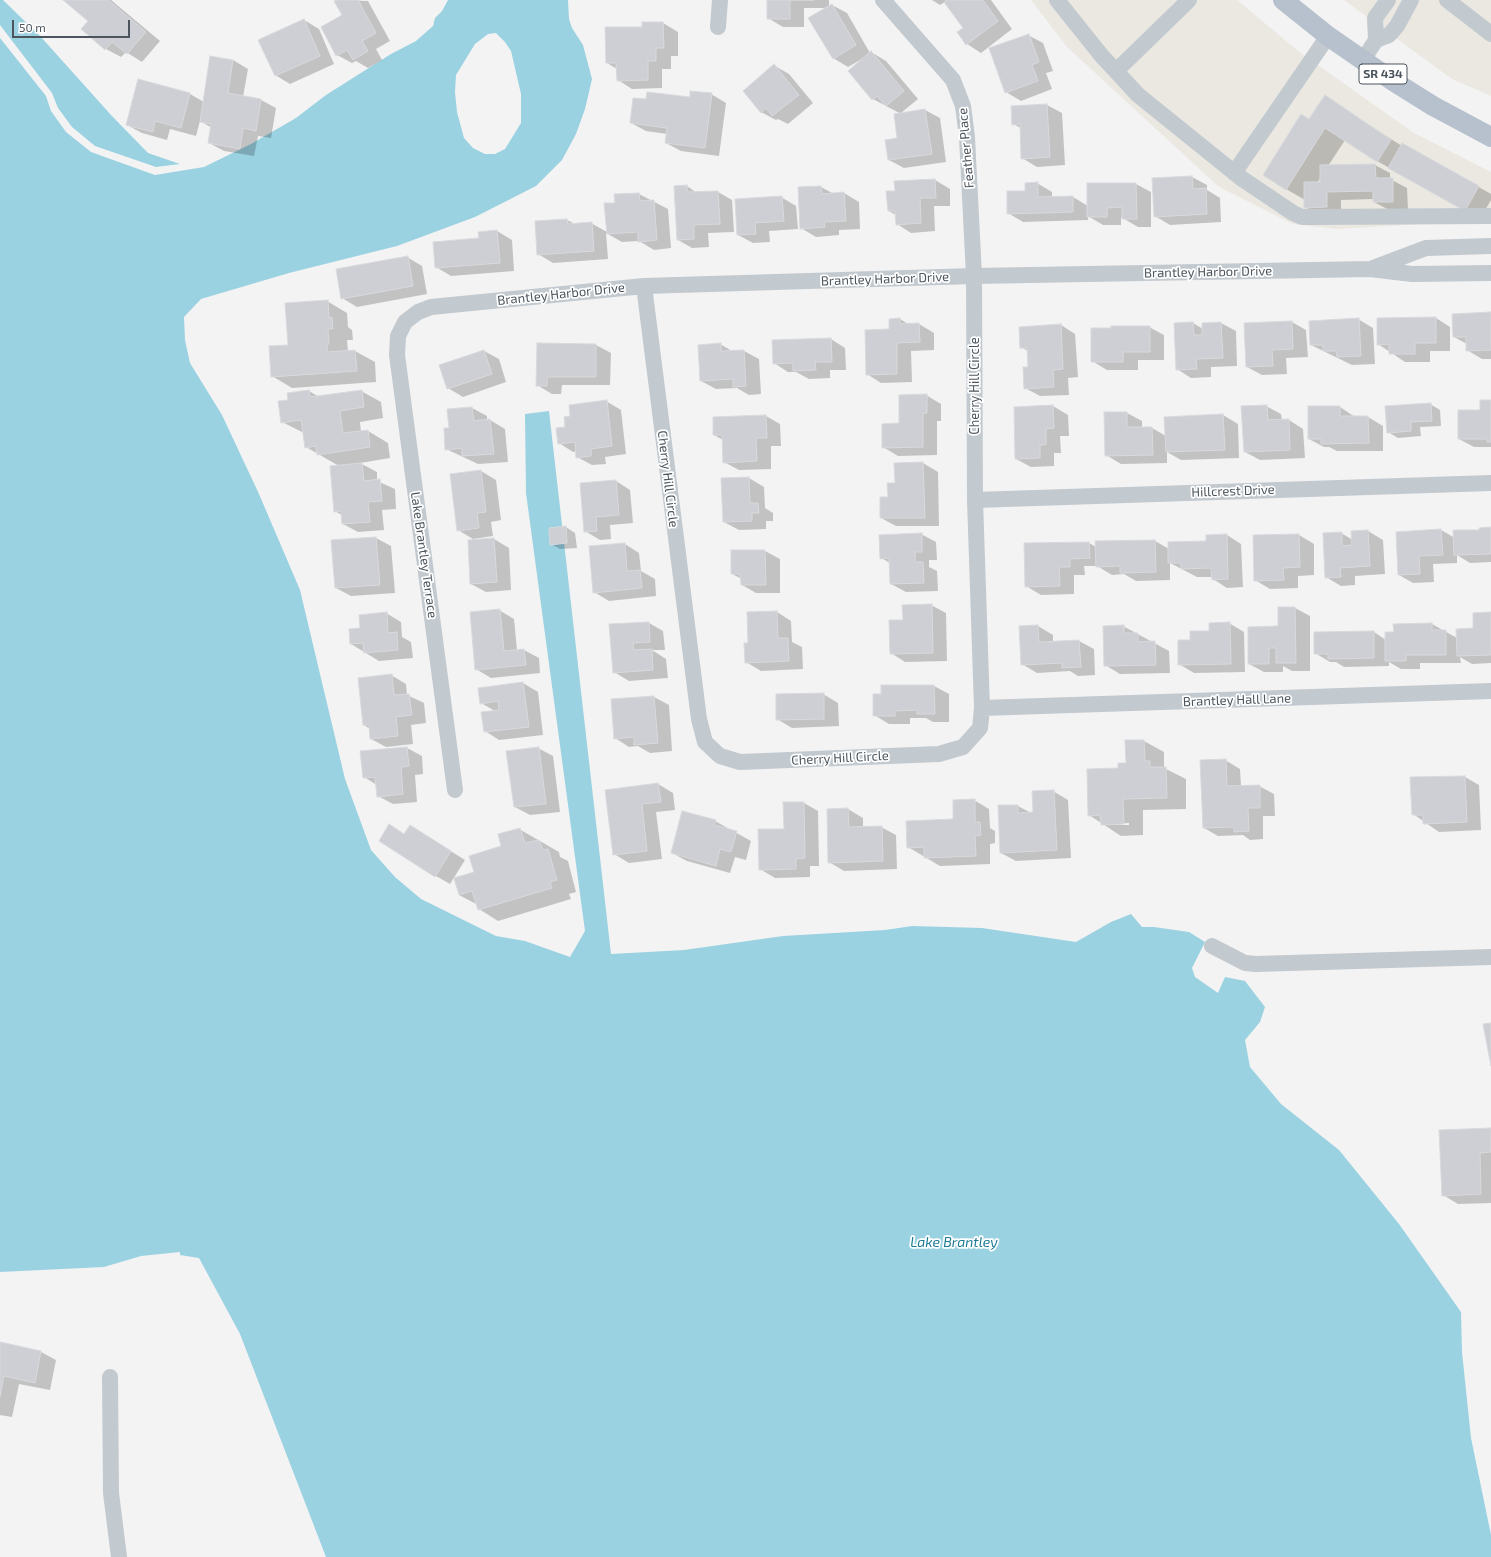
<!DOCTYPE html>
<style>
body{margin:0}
#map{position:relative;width:1491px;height:1557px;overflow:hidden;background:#f4f3f3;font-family:"Exo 2",sans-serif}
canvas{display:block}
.scale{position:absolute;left:12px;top:20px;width:118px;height:18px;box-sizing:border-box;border:2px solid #4c555d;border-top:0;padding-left:5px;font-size:12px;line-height:14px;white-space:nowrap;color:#4c555d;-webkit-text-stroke:3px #fff;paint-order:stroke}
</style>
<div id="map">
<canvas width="1491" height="1557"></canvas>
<div class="scale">50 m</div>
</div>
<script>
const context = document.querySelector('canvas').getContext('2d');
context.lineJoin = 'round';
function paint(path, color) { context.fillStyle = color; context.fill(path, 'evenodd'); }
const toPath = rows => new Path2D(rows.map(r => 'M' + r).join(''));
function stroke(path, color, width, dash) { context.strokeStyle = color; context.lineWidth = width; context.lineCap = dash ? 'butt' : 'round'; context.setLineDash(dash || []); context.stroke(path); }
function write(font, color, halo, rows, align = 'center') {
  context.font = font + ' "Exo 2",sans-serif'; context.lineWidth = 3.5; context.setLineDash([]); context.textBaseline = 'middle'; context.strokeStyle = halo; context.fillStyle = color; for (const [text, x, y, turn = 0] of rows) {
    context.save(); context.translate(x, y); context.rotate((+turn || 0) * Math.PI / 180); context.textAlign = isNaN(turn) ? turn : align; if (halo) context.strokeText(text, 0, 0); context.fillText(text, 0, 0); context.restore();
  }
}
const commercial = toPath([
 [1031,0,1237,0,1298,51,1414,133,1491,172,1491,220,1337,229,1293,224,1219,187,1067,47],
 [1344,0,1491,0,1491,96,1452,79]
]);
const water = toPath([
 [0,0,3,0,41,37,111,115,148,153,180,164,156,167,95,146,72,127,58,108,52,93,0,25],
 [448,0,568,0,569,19,572,28,583,45,592,79,585,109,576,134,562,160,536,186,475,217,397,246,289,273,201,299,184,317,185,340,190,363,222,415,259,494,300,590,345,779,371,850,395,877,421,899,496,936,525,941,570,957,585,931,526,493,525,414,549,411,611,954,684,950,783,936,885,930,912,926,982,928,1076,942,1111,922,1131,914,1142,927,1154,927,1189,932,1205,942,1192,968,1195,977,1218,993,1225,977,1245,981,1265,1007,1260,1022,1245,1040,1250,1067,1281,1104,1339,1150,1399,1224,1461,1312,1462,1352,1471,1438,1491,1535,1491,1557,326,1557,240,1334,199,1258,180,1255,180,1252,141,1256,104,1267,0,1272,0,38,46,96,51,111,66,132,91,152,155,175,204,167,251,144,296,118,326,95,391,54,416,41,433,26,435,18,442,11],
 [496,33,505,42,511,51,521,94,521,123,505,149,495,154,485,154,473,148,464,138,457,112,455,92,456,75,475,44,488,34]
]);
const shadow = toPath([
 [64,0,111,0,160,41,142,62,126,52,121,57,106,49,83,29,89,21],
 [339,0,368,1,390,41,376,49,382,60,368,68,356,61,352,63,337,55,343,16],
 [768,0,829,0,829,7,832,5,847,13,870,53,871,52,886,61,918,99,901,113,925,110,940,118,946,162,904,168,889,160,898,139,901,114,873,99,862,59,848,67,833,58,826,8,804,8,804,27,783,27,768,18],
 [932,0,991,0,1012,29,981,53,967,44,964,28,945,2,940,5],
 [304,20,319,29,334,64,290,84,275,75],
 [663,23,678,32,678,56,671,56,671,69,662,69,662,88,632,89,618,80,617,69,607,63,643,28],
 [1028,35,1043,43,1053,71,1046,73,1052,89,1021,101,1006,92],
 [233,60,248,69,243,97,261,100,276,108,271,138,258,136,254,156,224,151,209,143,212,128,200,121,196,136,170,129,167,140,142,133,127,125,139,81,190,94,204,102],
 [775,66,789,74,813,103,788,124,778,119,776,120,761,112],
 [711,94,726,103,719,156,681,151,666,143,667,134,646,131,631,123,647,101,690,98],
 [1325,97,1402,146,1403,144,1491,194,1491,200,1480,219,1377,161,1345,140,1328,166,1375,165,1390,173,1390,179,1407,188,1408,210,1389,210,1374,202,1374,199,1341,200,1341,215,1320,215,1305,207,1305,200,1286,189,1310,120],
 [1321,177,1321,183,1317,183],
 [1047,105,1062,113,1065,165,1037,167,1022,158,1021,128,1013,124,1012,106],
 [1192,177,1207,185,1207,190,1220,198,1221,222,1170,225,1155,216],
 [935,180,950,189,950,206,934,206,935,231,911,233,897,224,896,215,889,211,896,192],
 [1037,183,1052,192,1052,197,1073,197,1088,206,1136,184,1151,192,1151,227,1138,227,1121,217,1121,225,1103,225,1088,216,1088,220,1023,222,1008,213,1026,192],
 [687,186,697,193,718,192,732,200,734,232,708,233,709,247,692,248,678,240],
 [821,187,834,194,844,193,859,202,860,229,839,230,839,235,816,237,801,228],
 [639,194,668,209,671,248,654,250,639,241,622,242,606,233,608,259,553,263,538,254,536,222,567,220,575,224,591,223,607,232,616,204,615,195],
 [781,197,796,206,798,229,769,231,770,242,753,243,738,235],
 [497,231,512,240,514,271,451,276,436,267,480,239],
 [407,257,422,266,427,294,357,307,342,298],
 [327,301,347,313,348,327,352,330,353,340,347,340,348,352,355,351,375,362,376,382,292,388,272,376,289,346],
 [1491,313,1491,359,1482,359,1467,350,1467,344,1454,337],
 [1436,318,1450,327,1450,351,1430,351,1430,362,1405,362,1378,344],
 [900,319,908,324,919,324,934,333,934,350,911,351,912,382,881,383,867,374,890,330],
 [1358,319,1373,328,1375,364,1352,365,1311,345],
 [1292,322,1306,330,1308,357,1286,358,1287,374,1262,375,1247,367],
 [1193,323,1203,329,1221,323,1236,331,1237,366,1211,367,1211,377,1191,378,1177,369],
 [1061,325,1075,334,1078,377,1068,378,1069,395,1040,396,1025,388,1029,368,1028,351,1021,347],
 [1149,327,1164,335,1164,360,1138,360,1138,370,1107,370,1092,361],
 [831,339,845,348,846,370,830,370,830,378,809,379,796,372,788,372,774,363],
 [538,344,596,345,611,353,610,385,562,385,561,394,552,394,537,385],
 [720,344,732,351,744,351,759,359,761,394,749,395,737,388,716,389,701,381],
 [484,351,499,359,506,382,463,397,448,388],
 [309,391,319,397,361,391,381,402,383,418,360,422,361,432,368,431,388,443,390,458,360,463,377,472,377,481,395,489,396,509,382,510,384,530,358,532,343,524,343,516,335,511,339,466,306,447,304,433,282,422,289,401],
 [926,395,941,404,941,421,937,421,937,455,898,456,883,447],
 [606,401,621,410,626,454,605,457,606,464,592,465,577,457,577,451,573,452,559,443,572,417],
 [1491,401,1491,447,1474,447,1459,439],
 [1430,404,1440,410,1441,426,1420,427,1421,436,1398,438,1388,432],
 [1053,406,1068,415,1069,436,1060,436,1061,453,1054,453,1054,466,1031,467,1016,459],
 [1266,406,1281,414,1282,420,1289,420,1303,429,1305,458,1260,460,1245,452],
 [1340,407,1355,417,1368,417,1383,426,1383,451,1337,451,1329,447,1324,447,1309,439],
 [472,408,487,416,487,420,490,420,505,429,508,462,478,464,446,449,450,429],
 [1127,413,1142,421,1142,428,1152,428,1166,436,1165,418,1223,415,1238,424,1239,458,1181,460,1167,452,1167,463,1121,464,1106,455],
 [766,416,780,424,781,446,771,446,771,469,739,470,724,462,723,440,714,435],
 [923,463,938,472,939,526,896,526,881,518,896,484],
 [481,471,496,480,501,520,491,522,493,536,473,539,458,530],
 [749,478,764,487,765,508,773,513,773,521,766,521,766,529,739,530,724,522],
 [616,481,630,490,633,523,610,525,611,539,600,540,585,531],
 [566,527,575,533,577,548,560,549,551,544],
 [1491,528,1491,562,1470,563,1457,555,1457,563,1433,564,1434,582,1413,583,1399,575,1397,533,1441,530,1455,538],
 [1368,531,1383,540,1385,574,1355,576,1355,585,1341,586,1326,577,1341,533,1353,540,1352,532],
 [921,534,936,542,937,560,929,560,929,567,937,571,938,591,906,592,891,584,890,563,881,558],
 [1227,535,1241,544,1243,587,1227,588,1213,579,1213,577,1197,577,1170,563,1170,580,1136,581,1124,574,1112,575,1097,566,1084,566,1085,575,1074,575,1074,594,1041,595,1026,586,1025,544,1089,543,1096,547,1155,541,1169,549,1207,542],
 [1299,535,1314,544,1314,575,1298,576,1298,588,1270,589,1255,580],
 [376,538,391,546,395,593,351,596,336,588],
 [494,539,509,548,511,590,486,592,471,584,469,541],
 [625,544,639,553,641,571,655,579,656,596,609,601,594,592],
 [765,551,780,559,780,593,756,593,742,585,742,579,732,574],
 [931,605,946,613,947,661,905,662,891,653],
 [1295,608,1310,616,1310,671,1292,671,1283,666,1283,672,1264,672,1249,664],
 [499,610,514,619,517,650,524,650,539,658,540,673,491,678,476,669],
 [777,612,791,621,792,642,802,647,803,669,761,671,746,662],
 [386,613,401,622,402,637,411,642,413,658,379,661,351,644,361,629],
 [1491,613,1491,663,1472,664,1460,657,1461,663,1420,663,1420,669,1401,669,1389,662,1389,666,1344,667,1336,662,1330,662,1315,653,1374,632,1386,640,1395,633,1432,624,1457,638,1474,629],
 [649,623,663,631,665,650,652,650,666,659,668,678,629,681,614,672,610,625],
 [1229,623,1244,632,1245,672,1194,673,1179,664,1191,641],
 [1038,626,1053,635,1053,642,1079,641,1094,649,1095,675,1078,676,1070,671,1037,673,1022,664],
 [1123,626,1169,651,1170,673,1120,674,1105,665],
 [391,675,406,684,407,695,424,703,426,723,411,725,413,744,386,747,371,739,370,729,364,725],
 [523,683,538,692,543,735,499,740,485,731,495,711,481,703,479,689],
 [882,686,934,686,949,694,949,722,933,722,926,718,910,718,910,724,889,724,874,715,882,695],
 [823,694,838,703,839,726,792,728,777,719],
 [654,697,669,705,672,751,650,753,638,746,629,747,615,738,612,700],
 [1144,741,1164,752,1164,768,1186,779,1186,809,1143,810,1143,835,1121,836,1089,815,1119,769,1127,764],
 [1129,823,1129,825,1115,825,1114,824],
 [407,748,422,756,423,774,415,775,417,802,393,804,378,796,377,785,364,777,361,752],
 [538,748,553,756,560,812,530,815,515,807],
 [1225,760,1240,769,1241,786,1259,786,1274,794,1275,816,1263,816,1263,839,1250,840,1243,835,1218,836,1204,828],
 [1465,777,1479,785,1481,830,1439,832,1413,814],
 [658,784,673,793,675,810,656,812,662,859,629,863,614,854,606,791],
 [1053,791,1068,800,1071,858,1016,861,1001,853,1018,806,1031,813,1034,813],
 [974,800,989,809,990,828,995,831,995,843,990,844,990,864,940,866,908,847,954,820],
 [804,803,818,811,819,866,810,866,810,877,775,878,760,869],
 [848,809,863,818,863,827,881,827,896,835,897,869,844,871,829,862],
 [715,821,751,841,746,860,735,857,730,873,687,861,672,853],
 [519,829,559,852,560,857,568,861,576,892,569,894,571,899,498,921,479,909,478,905,459,895,475,872],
 [405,835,425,835,465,860,450,884,436,876],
 [1491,1129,1491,1203,1458,1204,1443,1195],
 [0,1343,41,1352,56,1360,50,1390,19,1384,12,1417,0,1415]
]);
const building = toPath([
 [63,0,108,0,146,32,127,54,112,42,105,50,81,29,88,21,63,0],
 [337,0,358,0,376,33,362,41,368,51,353,60,347,50,336,56,321,27,342,15,334,1,337,0],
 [767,0,814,0,790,0,790,19,767,19,767,0],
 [947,0,983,0,998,21,966,45,957,32,963,28,944,2,947,0],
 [832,4,856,45,833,59,808,18,832,4],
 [304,19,320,56,275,76,258,40,304,19],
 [642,22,663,22,664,48,656,48,656,61,648,61,648,80,617,81,616,63,606,63,605,27,642,27,642,22],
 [1029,34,1039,62,1032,65,1038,81,1005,93,989,48,1029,34],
 [871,51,904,91,886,106,877,96,872,100,848,71,871,51],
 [210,56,233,60,228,93,261,99,256,131,243,128,240,149,208,143,211,124,200,122,210,56],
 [774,64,799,95,772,116,766,108,761,113,743,91,774,64],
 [138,79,190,93,181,128,155,121,153,132,126,125,138,79],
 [690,91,712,93,705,148,665,143,667,128,630,123,633,98,646,99,647,92,690,97,690,91],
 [1325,95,1391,140,1377,162,1325,128,1286,190,1263,175,1301,114,1309,119,1325,95],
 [1047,104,1050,157,1021,159,1020,124,1012,125,1011,106,1047,104],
 [925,109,932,154,888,160,885,140,897,138,894,114,925,109],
 [1402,143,1479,186,1465,211,1388,168,1402,143],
 [1375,164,1376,178,1393,178,1393,202,1373,202,1373,191,1327,192,1327,207,1304,208,1304,182,1320,182,1320,165,1375,164],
 [1192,176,1193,189,1206,188,1207,214,1154,217,1152,178,1192,176],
 [935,179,936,198,920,198,921,223,896,225,895,211,888,211,886,191,895,191,894,181,935,179],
 [1038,182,1038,197,1073,196,1073,212,1007,214,1007,191,1025,191,1025,183,1038,182],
 [1087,183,1136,183,1137,219,1122,219,1122,207,1107,208,1107,217,1087,217,1087,183],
 [687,185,687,192,718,191,720,224,694,225,694,239,677,240,674,186,687,185],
 [821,186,822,194,844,192,846,221,824,222,825,227,800,229,798,187,821,186],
 [639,193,640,201,654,200,657,240,638,242,638,232,607,234,604,203,615,203,614,194,639,193],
 [782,196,784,221,755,223,756,234,737,235,735,199,782,196],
 [567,219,568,224,592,222,594,251,537,255,535,221,567,219],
 [497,230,500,263,435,268,433,242,479,238,478,232,497,230],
 [408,256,413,286,341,299,336,269,408,256],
 [328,300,329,318,332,317,333,329,328,329,329,344,327,344,327,352,355,350,357,371,271,377,269,346,288,345,285,303,328,300],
 [1491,312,1491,350,1466,351,1466,337,1453,337,1452,314,1491,312],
 [1436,317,1436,343,1415,343,1415,354,1389,354,1389,344,1377,345,1377,318,1436,317],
 [900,318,900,324,919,323,920,342,897,343,897,374,866,375,865,330,889,329,889,319,900,318],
 [1359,318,1361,356,1337,357,1336,351,1323,351,1323,345,1310,345,1309,321,1359,318],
 [1292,321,1293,349,1272,350,1273,366,1246,367,1244,323,1292,321],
 [1193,322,1194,335,1202,335,1202,323,1221,322,1223,358,1196,359,1197,369,1176,370,1174,323,1193,322],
 [1061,324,1063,369,1053,370,1054,387,1024,389,1023,367,1028,367,1027,348,1020,348,1019,327,1061,324],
 [1111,326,1150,326,1150,352,1123,352,1123,362,1091,362,1091,328,1111,328,1111,326],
 [831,338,832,362,815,362,816,370,793,371,793,363,773,364,772,340,831,338],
 [537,343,596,344,596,377,547,377,547,386,536,386,537,343],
 [721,343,721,351,744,350,746,386,733,387,733,379,700,381,698,345,721,343],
 [484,350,492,374,447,389,439,365,484,350],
 [309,390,310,397,362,390,364,407,340,411,343,433,368,430,370,447,317,455,316,446,305,448,301,420,281,423,278,401,288,400,287,393,309,390],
 [927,394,927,413,923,413,923,447,882,448,882,424,899,423,899,395,927,394],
 [607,400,612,446,591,449,591,456,576,458,575,442,558,444,556,428,565,427,564,417,570,416,569,405,607,400],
 [1480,400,1491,400,1491,442,1487,442,1487,439,1458,439,1458,410,1480,410,1480,400],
 [1431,403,1432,421,1411,422,1411,431,1387,433,1385,406,1431,403],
 [1053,405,1054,428,1046,429,1046,445,1040,445,1040,458,1015,459,1014,407,1053,405],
 [1267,405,1268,420,1289,419,1290,450,1244,452,1241,406,1267,405],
 [1308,406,1340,406,1340,416,1368,416,1369,443,1321,444,1321,439,1308,439,1308,406],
 [472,407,474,421,490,419,494,454,462,456,462,448,445,450,444,428,449,428,447,409,472,407],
 [1104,412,1127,412,1127,427,1152,427,1153,455,1105,456,1104,412],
 [1223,414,1225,450,1166,452,1164,417,1223,414],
 [766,415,767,438,756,438,757,461,723,463,722,435,713,435,713,417,766,415],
 [923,462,925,518,880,518,880,497,888,497,887,483,895,483,894,463,923,462],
 [362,463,364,481,380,479,382,501,368,502,370,522,342,524,341,511,334,512,330,466,362,463],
 [481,470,486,512,477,513,479,528,457,531,450,474,481,470],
 [749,477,750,503,758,503,759,513,752,513,752,521,723,522,721,478,749,477],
 [616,480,619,515,596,517,597,531,584,532,580,483,616,480],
 [566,526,567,543,550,545,549,528,566,526],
 [1491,527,1491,554,1454,555,1453,530,1479,530,1479,528,1491,527],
 [1441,529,1443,555,1419,556,1420,574,1398,575,1396,532,1441,529],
 [1368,530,1370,566,1340,568,1341,577,1325,578,1323,533,1342,532,1342,546,1352,545,1351,531,1368,530],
 [922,533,922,552,915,552,915,562,923,562,924,583,890,584,889,558,880,559,879,535,922,533],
 [1227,534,1228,579,1212,580,1211,568,1181,569,1181,563,1168,563,1168,542,1206,541,1206,535,1227,534],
 [1299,534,1300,567,1283,568,1284,580,1254,581,1253,535,1299,534],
 [376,537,380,585,335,588,331,540,376,537],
 [494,538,497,582,470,584,468,540,494,538],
 [1155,540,1156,572,1120,573,1120,566,1096,567,1095,541,1155,540],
 [1089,542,1090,558,1070,559,1070,567,1059,567,1060,586,1025,587,1024,543,1089,542],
 [625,543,627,571,640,570,642,588,593,593,589,546,625,543],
 [731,550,765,550,766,585,741,585,740,574,731,574,731,550],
 [932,604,933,653,890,654,889,620,903,620,902,605,932,604],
 [1278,607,1295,607,1296,663,1276,663,1276,648,1269,648,1269,664,1248,664,1248,627,1278,626,1278,607],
 [500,609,504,651,524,649,526,665,475,670,470,612,500,609],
 [777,611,778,638,788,638,789,661,745,663,744,643,748,643,747,612,777,611],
 [387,612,388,633,397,632,398,650,364,653,363,643,350,644,349,629,360,628,359,615,387,612],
 [1491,612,1491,655,1457,656,1456,629,1473,628,1473,613,1491,612],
 [649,622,650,642,633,643,634,650,652,649,653,670,613,673,609,624,649,622],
 [1230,622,1231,664,1178,665,1178,640,1190,640,1190,631,1209,631,1209,623,1230,622],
 [1432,623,1432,630,1446,630,1446,655,1406,655,1406,661,1385,661,1385,632,1394,632,1393,624,1432,623],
 [1038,625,1039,642,1079,640,1081,667,1062,668,1062,663,1021,665,1019,626,1038,625],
 [1124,625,1124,633,1138,633,1138,642,1155,641,1156,665,1104,666,1103,626,1124,625],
 [1374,631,1374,658,1328,659,1328,654,1314,654,1314,632,1374,631],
 [392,674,394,695,409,694,412,715,396,717,398,736,370,739,369,725,363,725,358,678,392,674],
 [523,682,529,727,484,732,481,712,499,710,498,701,480,704,478,688,523,682],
 [881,685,934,685,935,714,917,714,917,710,895,711,895,716,873,716,873,694,881,694,881,685],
 [824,693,824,719,776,720,776,694,824,693],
 [654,696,658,743,634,745,634,737,614,739,611,699,654,696],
 [1125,740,1144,740,1145,761,1150,761,1150,767,1166,767,1167,798,1123,799,1124,824,1101,825,1100,815,1088,816,1087,769,1118,768,1118,763,1126,763,1125,740],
 [407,747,409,766,401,767,403,794,377,797,375,777,363,778,360,751,407,747],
 [539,747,546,804,514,807,506,751,539,747],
 [1226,759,1227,786,1260,785,1260,808,1248,808,1249,831,1234,832,1234,827,1203,828,1200,760,1226,759],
 [1465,776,1467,822,1423,824,1423,815,1412,815,1410,777,1465,776],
 [658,783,661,802,642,804,647,851,613,855,605,790,658,783],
 [1054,790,1057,850,1000,853,998,805,1018,805,1018,813,1033,812,1032,791,1054,790],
 [975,799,975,822,980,822,981,835,975,836,976,856,924,858,924,847,907,848,906,821,953,819,953,800,975,799],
 [783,802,804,802,805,858,796,859,796,869,759,870,758,829,784,829,783,802],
 [848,808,849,827,882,826,883,861,828,863,827,809,848,808],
 [682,811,716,820,714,825,737,831,731,852,720,849,716,866,671,853,682,811],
 [389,824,404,834,410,825,451,851,435,877,379,841,389,824],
 [520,828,525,843,539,840,543,850,548,849,557,880,550,882,552,888,478,910,472,891,459,895,454,878,474,872,469,856,501,846,498,834,520,828],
 [1491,1023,1491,1066,1483,1024,1491,1023],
 [1491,1128,1491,1152,1480,1153,1481,1194,1442,1196,1439,1130,1491,1128],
 [0,1342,41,1351,35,1383,4,1376,0,1397,0,1342]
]);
const minor = toPath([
 [1057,0,1101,55,1138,95,1241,178,1293,213,1302,217,1309,217,1491,216],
 [1447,0,1491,34],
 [718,27,720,0],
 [1376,40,1375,18,1388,0],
 [1363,60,1376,40,1389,35,1397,26,1411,0],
 [1116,71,1189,0],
 [1234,173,1328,36],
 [1373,268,1426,248,1491,246],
 [644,286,699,719,705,742,720,756,740,762,939,754,963,747,980,728,982,708,975,500,974,276,967,137,963,106,953,80,883,0],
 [975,500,1491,483],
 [982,708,1491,691],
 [455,790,397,355,398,336,405,322,418,312,431,307,644,286,974,276,1370,269,1412,274,1491,273],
 [1212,946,1245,963,1256,964,1491,957],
 [110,1377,111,1493,119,1557]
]);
const major = toPath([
 [1283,0,1328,36,1393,81,1433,106,1491,137]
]);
const shields = [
 [1383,74,48]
];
const shieldNames = [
 ["SR 434",1383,74]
];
const streetNames = [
 ["Feather Place",966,148,-95],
 ["Brantley Harbor Drive",1208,272,-1],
 ["Brantley Harbor Drive",885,279,-2],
 ["Brantley Harbor Drive",561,294,-6],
 ["Cherry Hill Circle",975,386,-90],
 ["Cherry Hill Circle",668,479,83],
 ["Hillcrest Drive",1233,491,-2],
 ["Lake Brantley Terrace",424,555,82],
 ["Brantley Hall Lane",1237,700,-2],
 ["Cherry Hill Circle",840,758,-3]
];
const waterNames = [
 ["Lake Brantley",954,1242]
];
paint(commercial, '#eae8e1');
paint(water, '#9ad2e2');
paint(shadow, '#0003');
paint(building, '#cdcfd4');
stroke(building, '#d7d9dd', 1);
stroke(minor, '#c2c9cf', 16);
stroke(major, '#b6c1cd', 20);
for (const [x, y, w] of shields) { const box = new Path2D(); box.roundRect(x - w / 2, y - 10, w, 20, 3); context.fillStyle = '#fff'; context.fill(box); stroke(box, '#4c555d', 1); }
write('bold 12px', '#4c555d', null, shieldNames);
write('13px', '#4c555d', '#fff', streetNames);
write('italic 14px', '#1e7b96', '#fff', waterNames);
</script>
